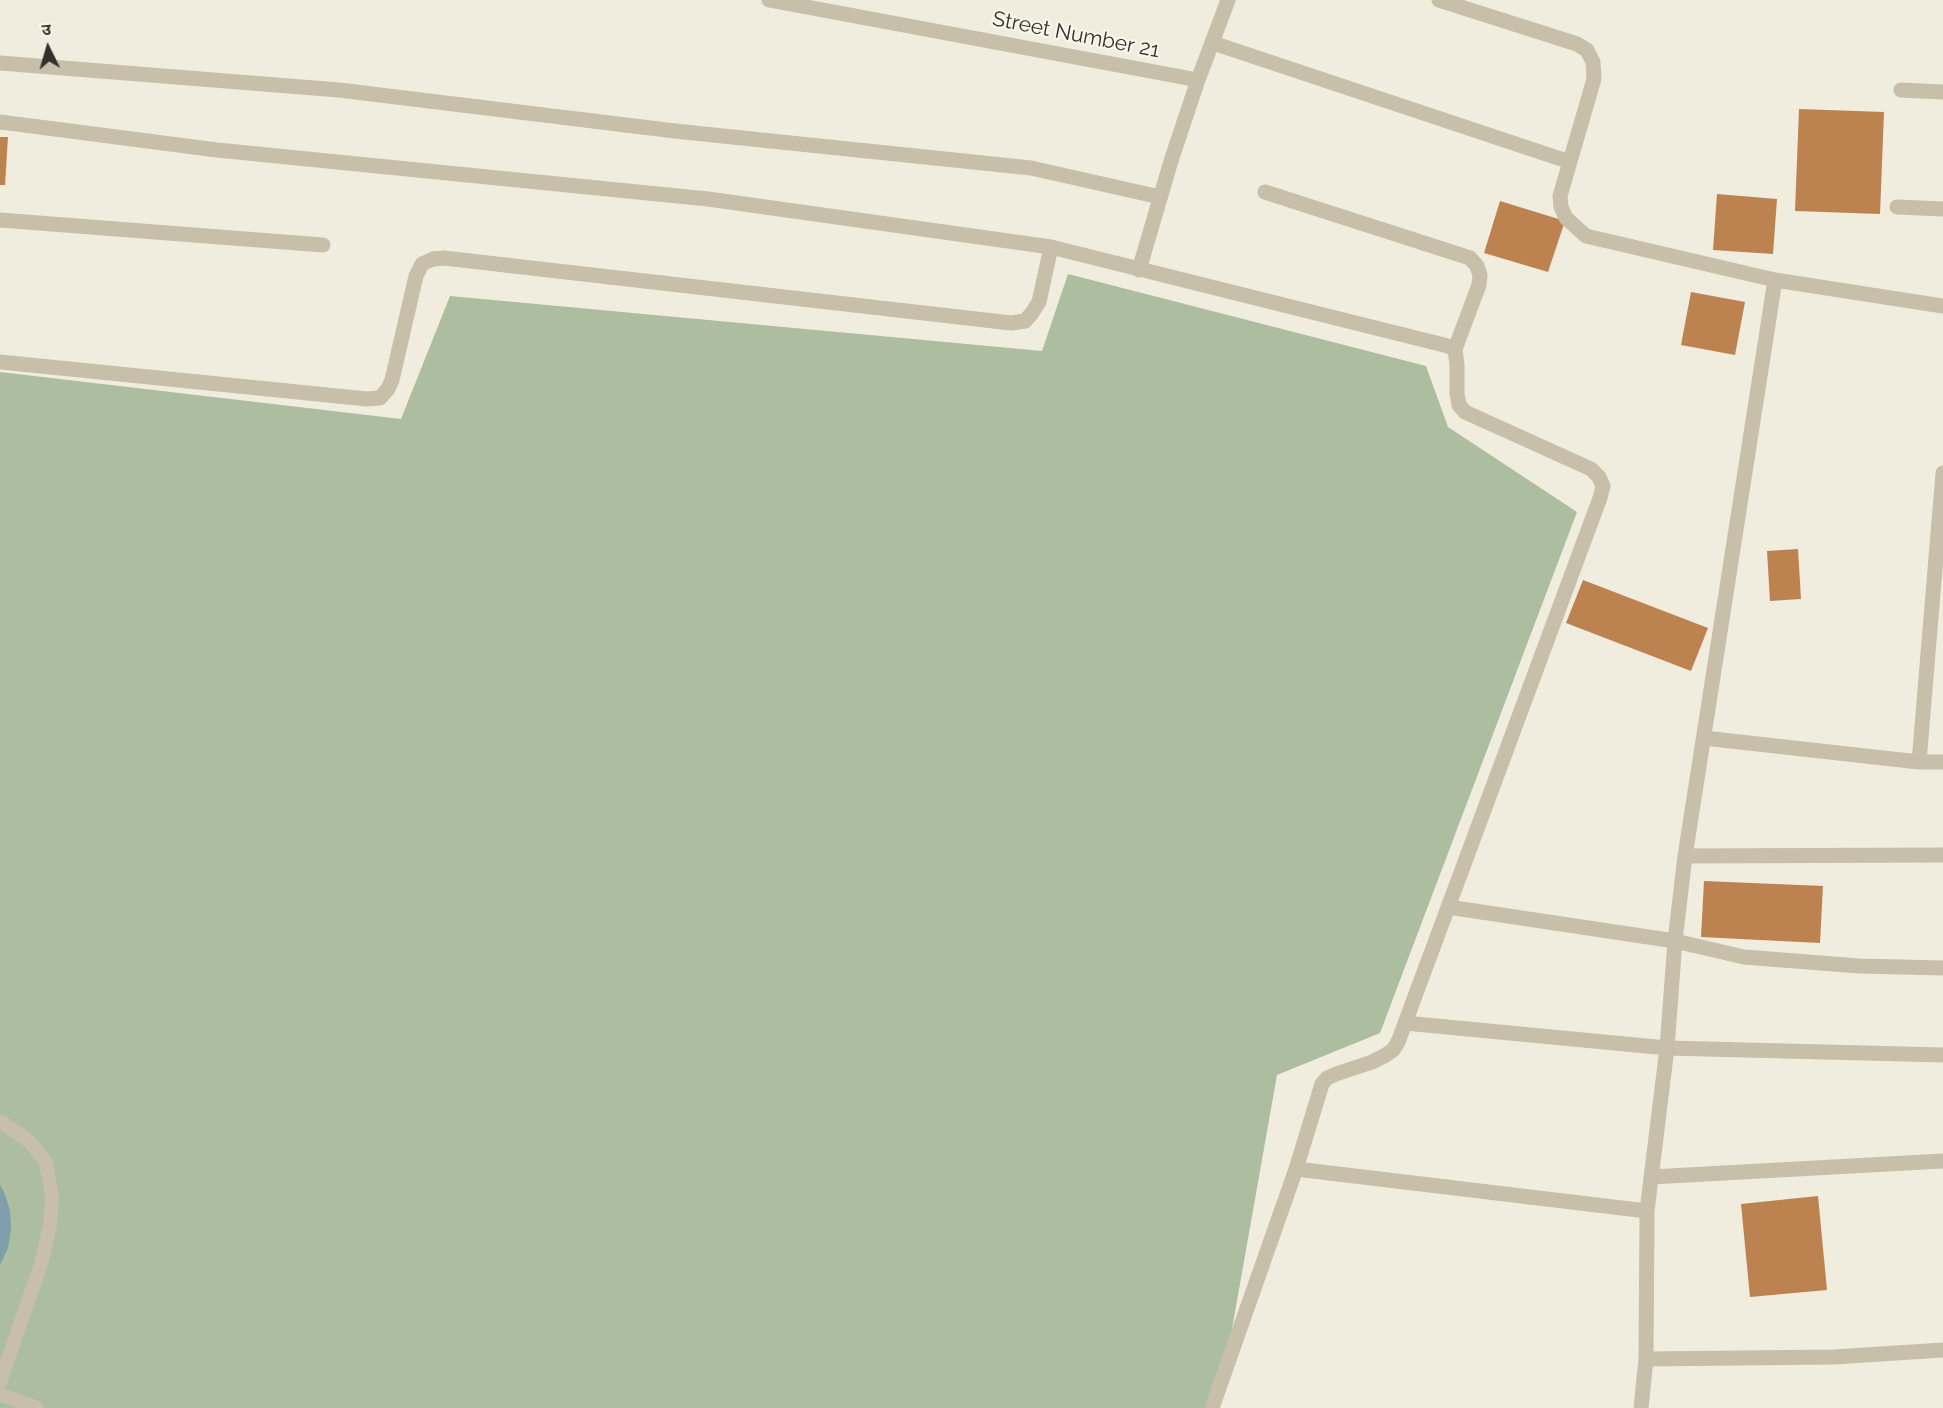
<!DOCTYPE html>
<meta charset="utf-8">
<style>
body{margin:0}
#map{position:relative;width:1943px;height:1408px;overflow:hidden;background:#f0ecde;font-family:Raleway,"Noto Sans Devanagari",sans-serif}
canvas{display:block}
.north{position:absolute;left:18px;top:18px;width:60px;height:60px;-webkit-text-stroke:4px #f8f5ea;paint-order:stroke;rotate:355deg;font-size:16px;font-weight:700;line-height:24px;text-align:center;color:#363029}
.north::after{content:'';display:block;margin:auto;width:21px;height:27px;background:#363029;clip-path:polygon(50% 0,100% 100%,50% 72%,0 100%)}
</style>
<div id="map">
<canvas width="1943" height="1408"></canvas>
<div class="north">उ</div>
</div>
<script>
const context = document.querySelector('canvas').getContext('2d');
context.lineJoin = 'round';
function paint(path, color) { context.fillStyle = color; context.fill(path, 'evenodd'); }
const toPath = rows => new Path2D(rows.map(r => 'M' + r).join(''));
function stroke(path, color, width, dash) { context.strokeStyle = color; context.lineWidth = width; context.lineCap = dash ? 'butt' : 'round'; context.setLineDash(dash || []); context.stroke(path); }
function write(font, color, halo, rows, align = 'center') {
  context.font = font + ' Raleway,sans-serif'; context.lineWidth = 4.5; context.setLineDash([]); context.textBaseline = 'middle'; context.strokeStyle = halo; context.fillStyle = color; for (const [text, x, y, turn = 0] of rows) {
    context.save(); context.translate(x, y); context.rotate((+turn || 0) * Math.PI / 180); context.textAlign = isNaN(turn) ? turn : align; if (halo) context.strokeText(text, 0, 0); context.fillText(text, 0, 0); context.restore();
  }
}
const green = toPath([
 [1068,274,1426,366,1448,427,1577,512,1380,1033,1277,1075,1218,1408,0,1408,0,372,401,419,450,296,1042,351]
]);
const water = toPath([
 [0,1185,4,1192,10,1210,11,1229,8,1248,0,1265]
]);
const building = toPath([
 [1799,109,1884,112,1880,214,1795,211],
 [0,137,8,137,5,185,0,185],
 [1717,194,1777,199,1773,254,1713,250],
 [1500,201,1565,221,1548,272,1484,253],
 [1691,292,1745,302,1735,355,1681,345],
 [1798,549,1801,599,1770,601,1767,551],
 [1583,580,1708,628,1691,671,1566,623],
 [1704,881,1823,886,1820,943,1701,937],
 [1818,1196,1827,1290,1750,1297,1741,1204]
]);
const service = toPath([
 [0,1121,30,1142,46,1162,52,1196,50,1225,41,1264,0,1382],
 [0,1394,37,1408]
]);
const minor = toPath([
 [769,0,1198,80],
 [1439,0,1577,44,1587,50,1593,62,1594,79,1560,196,1561,207,1566,218,1586,236,1775,280,1943,306],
 [1213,43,1570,162],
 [0,63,339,90,675,131,1031,168,1160,197],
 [1901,90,1943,92],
 [0,122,217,150,708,199,1051,247,1448,346,1455,349,1457,365,1457,394,1459,405,1465,412,1591,469,1599,477,1603,486,1600,498,1398,1042,1393,1050,1384,1056,1372,1062,1336,1074,1327,1078,1322,1084,1296,1169,1212,1408],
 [1265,192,1470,258,1477,266,1480,275,1479,285,1455,349],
 [1897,207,1943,209],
 [0,220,323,245],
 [1139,270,1171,161,1198,80,1228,0],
 [0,362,367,399,380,398,388,389,392,380,416,276,422,264,433,259,444,258,1011,323,1025,321,1032,313,1039,302,1051,247],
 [1704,738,1919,762,1943,762],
 [1919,762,1943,473],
 [1685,856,1943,855],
 [1448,907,1675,941,1744,957,1859,966,1943,968],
 [1405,1023,1667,1048,1943,1055],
 [1296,1169,1647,1211],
 [1651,1177,1943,1161],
 [1646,1359,1834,1357,1943,1350],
 [1641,1408,1646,1359,1647,1211,1667,1048,1675,941,1685,856,1775,280]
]);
const streetNames = [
 ["Street Number 21",1076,35,11]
];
paint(green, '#acbe9f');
paint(water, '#7f9fab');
paint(building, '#bc8350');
stroke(service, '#c8bfaa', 14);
stroke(minor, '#c8bfaa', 15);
write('21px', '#363029', '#f8f5ea', streetNames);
</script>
